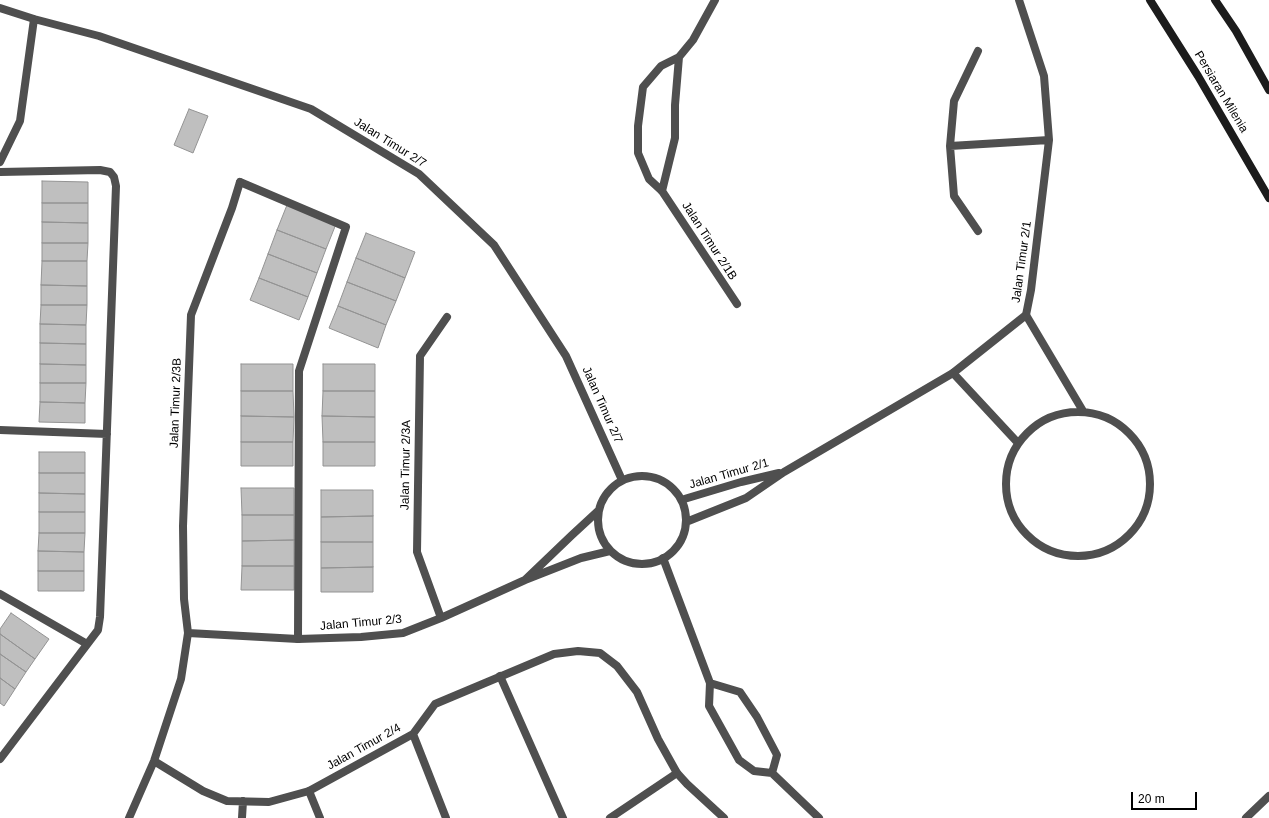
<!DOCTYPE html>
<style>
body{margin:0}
#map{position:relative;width:1269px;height:818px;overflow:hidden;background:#fff;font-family:Helvetica,sans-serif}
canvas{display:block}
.scale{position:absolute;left:1131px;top:792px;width:66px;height:18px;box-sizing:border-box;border:2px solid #000;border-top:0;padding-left:5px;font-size:12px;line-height:14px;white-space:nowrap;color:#000;-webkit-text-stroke:3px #fff;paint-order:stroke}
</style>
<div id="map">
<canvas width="1269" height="818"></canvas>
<div class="scale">20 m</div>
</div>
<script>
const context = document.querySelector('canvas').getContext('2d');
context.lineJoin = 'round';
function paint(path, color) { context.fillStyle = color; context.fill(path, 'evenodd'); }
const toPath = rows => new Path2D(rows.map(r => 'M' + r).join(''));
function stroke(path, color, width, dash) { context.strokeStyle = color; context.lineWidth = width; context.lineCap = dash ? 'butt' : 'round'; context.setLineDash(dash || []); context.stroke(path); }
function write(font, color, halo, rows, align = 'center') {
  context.font = font + ' Helvetica,sans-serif'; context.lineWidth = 4; context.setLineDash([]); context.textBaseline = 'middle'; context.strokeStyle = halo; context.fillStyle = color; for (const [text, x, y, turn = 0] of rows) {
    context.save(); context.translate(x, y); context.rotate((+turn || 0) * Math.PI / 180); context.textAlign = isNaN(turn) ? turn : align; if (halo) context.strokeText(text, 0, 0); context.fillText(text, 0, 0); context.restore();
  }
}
const building = toPath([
 [189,109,208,116,193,153,174,145,189,109],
 [42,181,88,182,88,203,42,203,42,181],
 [42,203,88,203,88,223,42,222,42,203],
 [287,205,336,224,326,249,277,230,287,205],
 [42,222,88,223,88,243,42,243,42,222],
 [277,230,326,249,317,273,268,254,277,230],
 [366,233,415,252,405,278,356,258,366,233],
 [42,243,88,243,87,261,42,261,42,243],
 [268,254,317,273,308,297,259,278,268,254],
 [356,258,405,278,396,301,347,282,356,258],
 [42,261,87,261,87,286,41,285,42,261],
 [259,278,308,297,299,320,250,300,259,278],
 [347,282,396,301,386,325,338,306,347,282],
 [41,285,87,286,87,305,41,305,41,285],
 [41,305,87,305,86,325,40,324,41,305],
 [338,306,386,325,378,348,329,328,338,306],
 [40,324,86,325,86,344,40,343,40,324],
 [40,343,86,344,86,365,40,364,40,343],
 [40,364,86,365,86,383,40,383,40,364],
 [241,364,293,364,293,391,241,391,241,364],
 [323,364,375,364,375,391,323,391,323,364],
 [40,383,86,383,85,403,40,402,40,383],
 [241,391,293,391,294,417,241,416,241,391],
 [323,391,375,391,375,417,322,416,323,391],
 [40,402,85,403,85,423,39,422,40,402],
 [241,416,294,417,293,442,241,442,241,416],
 [322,416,375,417,375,442,323,442,322,416],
 [241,442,293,442,293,466,241,466,241,442],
 [323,442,375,442,375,466,323,466,323,442],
 [39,452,85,452,85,473,39,473,39,452],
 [39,473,85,473,85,494,39,493,39,473],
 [241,488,294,488,294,515,242,515,241,488],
 [321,490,373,490,373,516,321,517,321,490],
 [39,493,85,494,85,512,39,512,39,493],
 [39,512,85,512,85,533,39,533,39,512],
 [242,515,294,515,294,540,242,541,242,515],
 [373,516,373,542,321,542,321,517,373,516],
 [39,533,85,533,84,552,38,551,39,533],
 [294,540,294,566,242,566,242,541,294,540],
 [321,542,373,542,373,567,321,568,321,542],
 [38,551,84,552,84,571,38,571,38,551],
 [242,566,294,566,294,590,241,590,242,566],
 [373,567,373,592,321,592,321,568,373,567],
 [38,571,84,571,84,591,38,591,38,571],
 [11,613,49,639,35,659,0,634,0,629,11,613],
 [0,634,35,659,26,672,0,654,0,634],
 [0,654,26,672,15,689,0,678,0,654],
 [0,678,15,689,4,706,0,703,0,678]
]);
const service = toPath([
 [0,172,100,170,110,172,114,177,116,186,100,617,98,630,0,759],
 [240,182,346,227,299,371,298,639],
 [1026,315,1083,411],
 [953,373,1018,443],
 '1006 484a72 72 0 1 1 144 0a72 72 0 1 1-144 0Z',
 [0,430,107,434],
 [0,594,87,644],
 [500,676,563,818],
 [309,791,320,818],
 [610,818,677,773]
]);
const minor = toPath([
 [715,0,693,40,679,57,661,66,643,87,638,126,638,153,649,179,662,191,737,304],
 [0,8,34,19,99,36,311,109,419,174,494,245,566,356,622,480],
 [978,51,954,101,950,146,954,196,978,231],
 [950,146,1049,140],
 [0,162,20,121,34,19],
 [662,191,675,138,675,105,679,57],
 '598 520a44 44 0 1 1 88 0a44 44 0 1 1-88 0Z',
 [681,500,741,482,779,473],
 [598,511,572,535,525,580,581,558,610,551],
 [686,522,746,498,784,472,953,373,1026,315,1031,290,1049,140,1044,76,1019,0],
 [663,558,710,683,709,706,739,760,754,771,772,773,819,818],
 [441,618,417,552,420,356,447,317],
 [188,633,298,639,361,637,403,633,441,618,525,580],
 [710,683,740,692,757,717,777,755,772,773],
 [413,734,446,818],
 [154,761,203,791,227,801,269,802,309,791,413,734,435,704,554,654,578,651,600,653,617,666,637,692,658,739,677,773,687,784,724,818],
 [129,818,154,761,181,679,188,633,184,599,183,526,191,315,232,208,240,182],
 [242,818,243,801]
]);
const tertiary = toPath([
 [1246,818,1269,796]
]);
const secondary = toPath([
 [1150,0,1198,76,1269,198],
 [1215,0,1236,31,1269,90]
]);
const streetNames = [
 ["Persiaran Milenia",1221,92,59],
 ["Jalan Timur 2/7",390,143,32],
 ["Jalan Timur 2/1B",709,241,57],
 ["Jalan Timur 2/1",1022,262,-82],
 ["Jalan Timur 2/3B",176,403,-88],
 ["Jalan Timur 2/7",602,405,66],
 ["Jalan Timur 2/3A",406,465,-89],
 ["Jalan Timur 2/1",729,474,-16],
 ["Jalan Timur 2/3",361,623,-5],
 ["Jalan Timur 2/4",364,747,-29]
];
paint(building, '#bfbfbf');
stroke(building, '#939393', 1);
stroke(service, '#4f4f4f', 8);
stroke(minor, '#4f4f4f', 8);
stroke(tertiary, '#4f4f4f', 8);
stroke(secondary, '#1c1c1c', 8);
write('12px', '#000', '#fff', streetNames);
</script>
